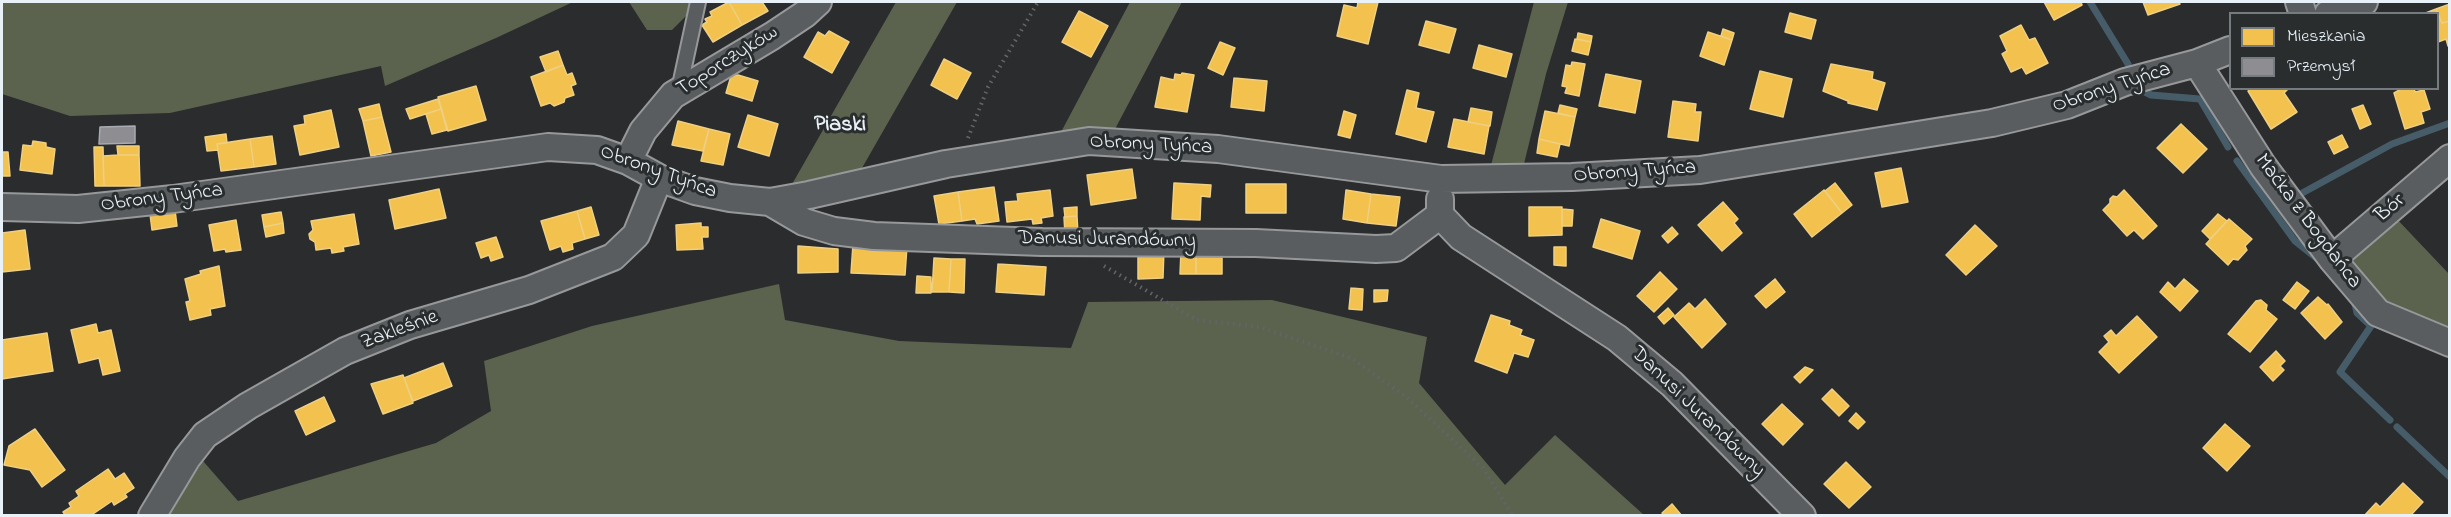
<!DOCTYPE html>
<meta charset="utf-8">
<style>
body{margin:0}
#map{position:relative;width:2451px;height:517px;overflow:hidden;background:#2b2c2d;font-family:"Indie Flower",sans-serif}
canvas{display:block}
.frame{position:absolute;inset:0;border:3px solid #e8f1f8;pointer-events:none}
.legend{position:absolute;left:2229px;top:12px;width:210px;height:78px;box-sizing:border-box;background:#2a2d2e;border:2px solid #767b7f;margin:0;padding:8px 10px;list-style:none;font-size:18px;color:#e8f1f8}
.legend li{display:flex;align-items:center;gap:12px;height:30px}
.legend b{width:30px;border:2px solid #767b7f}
</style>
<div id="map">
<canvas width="2451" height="517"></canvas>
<div class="frame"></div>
<ul class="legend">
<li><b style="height:16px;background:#f2c14e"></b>Mieszkania</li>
<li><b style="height:16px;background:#8d8d92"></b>Przemysł</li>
</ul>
</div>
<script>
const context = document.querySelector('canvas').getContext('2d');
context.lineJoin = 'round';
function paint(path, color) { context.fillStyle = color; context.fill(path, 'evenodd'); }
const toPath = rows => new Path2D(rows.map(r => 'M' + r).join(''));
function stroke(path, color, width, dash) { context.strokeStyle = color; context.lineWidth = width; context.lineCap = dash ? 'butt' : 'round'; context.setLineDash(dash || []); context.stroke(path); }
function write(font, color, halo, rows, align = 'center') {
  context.font = font + ' "Indie Flower",sans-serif'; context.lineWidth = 6; context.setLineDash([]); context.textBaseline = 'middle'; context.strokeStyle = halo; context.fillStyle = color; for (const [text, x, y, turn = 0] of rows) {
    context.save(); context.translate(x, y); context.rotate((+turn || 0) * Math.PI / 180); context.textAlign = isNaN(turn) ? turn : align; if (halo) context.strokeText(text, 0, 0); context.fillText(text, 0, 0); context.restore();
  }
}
const green = toPath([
 [2,2,573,2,496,38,385,86,381,66,170,113,70,116,2,94],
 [629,2,700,2,672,30,647,30],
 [896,2,957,2,858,175,791,186],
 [1130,2,1182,2,1114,131,1087,128,1060,134],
 [1534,2,1568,2,1546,74,1522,172,1490,169],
 [2394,216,2449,274,2449,334,2377,298,2349,262,2359,242],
 [779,284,785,320,899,341,1071,348,1088,302,1272,300,1427,337,1419,383,1505,485,1555,435,1644,515,166,516,203,461,238,501,436,443,491,411,484,361,592,326]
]);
const homes = toPath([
 [729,2,742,25,713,42,702,25,707,22,705,19,712,16,710,12,729,2],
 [729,2,762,2,768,11,742,25,729,2],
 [1358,2,1378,2,1368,44,1337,36,1344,5,1357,8,1358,2],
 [2044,2,2081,2,2082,5,2054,20,2044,2],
 [2143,2,2179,2,2180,4,2148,15,2143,2],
 [2450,4,2450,21,2442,23,2436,9,2450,4],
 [2436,9,2442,23,2450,21,2448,46,2446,39,2438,42,2438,14,2423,14,2436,9],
 [1079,11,1108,26,1091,57,1062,42,1079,11],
 [1790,13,1816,20,1811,39,1785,32,1790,13],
 [1426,21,1456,29,1449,53,1419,45,1426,21],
 [2021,25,2029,40,2035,38,2048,63,2026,74,2022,67,2011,72,2002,54,2007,51,2000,36,2021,25],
 [1723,29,1734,33,1732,40,1721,36,1723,29],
 [829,31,849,42,832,73,804,57,818,32,825,36,829,31],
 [1708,32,1732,40,1724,65,1700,56,1708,32],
 [1578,33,1592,36,1591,42,1577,39,1578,33],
 [1575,39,1591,42,1588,55,1572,51,1575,39],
 [1220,42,1235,48,1223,75,1208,68,1220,42],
 [1479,45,1512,54,1506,77,1473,68,1479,45],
 [558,51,563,65,546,72,540,57,558,51],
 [944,59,971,73,957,99,931,85,944,59],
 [1572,62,1585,64,1579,96,1565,93,1567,87,1562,86,1566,65,1571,66,1572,62],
 [1831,64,1873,72,1872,79,1885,83,1877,110,1848,103,1848,101,1823,91,1831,64],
 [563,65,567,75,572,73,576,84,571,86,574,95,565,98,564,102,554,106,550,103,541,106,531,77,563,65],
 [1760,71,1792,79,1783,117,1750,109,1760,71],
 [1182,73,1194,75,1187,112,1155,107,1161,77,1174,80,1175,74,1181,75,1182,73],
 [1606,74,1641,81,1635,113,1599,106,1606,74],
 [738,75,758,81,752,101,726,93,731,76,738,75],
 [1234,78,1267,81,1264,111,1231,107,1234,78],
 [476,86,486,120,448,131,438,97,476,86],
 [2252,88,2289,88,2284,93,2297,112,2271,129,2248,91,2252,88],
 [2403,88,2414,88,2415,92,2424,90,2430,109,2421,112,2424,123,2405,129,2394,93,2403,88],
 [1407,90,1419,93,1416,108,1434,112,1426,142,1396,134,1407,90],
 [438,99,441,109,410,119,406,109,438,99],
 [1673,101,1696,104,1695,112,1701,112,1698,141,1668,137,1673,101],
 [379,104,382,117,363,121,359,109,379,104],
 [1560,105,1577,109,1575,117,1558,113,1560,105],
 [2363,105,2371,124,2360,129,2352,109,2363,105],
 [1471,108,1492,112,1490,126,1468,122,1471,108],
 [441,109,447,130,432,134,426,114,441,109],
 [331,110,339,147,300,155,294,126,305,124,304,116,331,110],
 [1344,111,1356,115,1350,138,1338,135,1344,111],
 [1545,111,1575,117,1569,146,1539,139,1545,111],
 [748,115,778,124,769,156,738,147,748,115],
 [382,117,391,152,371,156,363,121,382,117],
 [1454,119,1489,126,1484,154,1448,147,1454,119],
 [678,121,709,129,703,151,672,145,678,121],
 [2181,124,2207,149,2183,173,2157,148,2181,124],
 [709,129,730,134,723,165,701,161,709,129],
 [226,134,227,143,217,144,218,150,207,151,205,137,226,134],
 [2342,135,2348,147,2334,154,2328,142,2342,135],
 [272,136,276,164,254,167,250,139,272,136],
 [250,139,254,167,221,171,217,144,250,139],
 [1539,139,1560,144,1557,157,1537,153,1539,139],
 [33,141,46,143,46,147,55,149,52,174,20,170,23,145,32,146,33,141],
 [117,146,139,146,139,155,118,155,117,146],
 [94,147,103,147,104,186,95,186,94,147],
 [2,152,8,152,10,176,2,176,2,152],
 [118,155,139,155,140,186,104,186,103,156,118,155],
 [1901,168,1908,202,1882,207,1875,173,1901,168],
 [1132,169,1136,198,1091,205,1087,175,1132,169],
 [1174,183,1211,185,1210,197,1201,196,1200,220,1172,219,1174,183],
 [1835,183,1852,205,1842,213,1825,191,1835,183],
 [1246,184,1286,184,1286,213,1246,213,1246,184],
 [994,187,999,221,977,224,975,219,962,221,958,192,994,187],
 [439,189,446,218,395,229,389,200,439,189],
 [1050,190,1053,216,1041,218,1042,223,1033,224,1032,219,1007,222,1005,202,1018,201,1017,194,1050,190],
 [1346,190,1371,194,1367,223,1343,219,1346,190],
 [1824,190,1842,213,1812,237,1794,214,1824,190],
 [2124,190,2157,226,2143,239,2134,230,2127,236,2103,210,2110,203,2110,199,2113,196,2117,197,2124,190],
 [958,192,962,221,939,224,934,196,958,192],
 [1371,194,1400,197,1396,226,1367,223,1371,194],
 [1723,202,1738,219,1734,223,1742,233,1722,251,1698,225,1723,202],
 [591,207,599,235,585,239,577,211,591,207],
 [1077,207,1077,216,1065,217,1064,208,1077,207],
 [1529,207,1562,207,1562,235,1529,236,1529,207],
 [1562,209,1573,210,1572,226,1562,226,1562,209],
 [175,210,177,226,152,230,150,214,175,210],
 [577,211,585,239,572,243,573,249,563,252,561,246,550,250,541,221,577,211],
 [281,212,283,223,264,227,262,215,281,212],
 [354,214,359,244,343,247,344,251,332,253,331,248,316,250,315,242,310,239,309,234,313,230,311,221,354,214],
 [2218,214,2227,221,2210,239,2202,231,2218,214],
 [1077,216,1078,234,1065,235,1064,217,1077,216],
 [1601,219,1640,231,1632,259,1593,247,1601,219],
 [2229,219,2252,239,2245,246,2247,250,2238,260,2233,259,2228,265,2206,244,2229,219],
 [236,220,241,250,226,252,225,249,214,251,209,225,236,220],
 [283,223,284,233,266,237,264,227,283,223],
 [701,223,701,227,708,227,708,237,702,237,703,249,677,250,676,225,701,223],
 [1975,225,1997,246,1966,275,1946,255,1975,225],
 [1672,227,1678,234,1668,243,1662,236,1672,227],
 [25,230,30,269,2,272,2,233,25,230],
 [496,237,503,257,491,261,489,255,481,258,476,243,496,237],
 [853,244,907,246,905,275,851,273,853,244],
 [798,246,838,249,838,272,798,273,798,246],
 [1554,247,1566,247,1566,266,1554,265,1554,247],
 [1164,249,1163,278,1138,279,1138,250,1164,249],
 [1181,251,1196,251,1196,274,1180,274,1181,251],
 [1196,251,1222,251,1222,274,1196,274,1196,251],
 [934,258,951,259,949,292,932,292,934,258],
 [951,259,965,259,964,293,949,292,951,259],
 [998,264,1046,267,1044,295,996,292,998,264],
 [219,266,225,306,210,309,211,315,190,320,186,302,190,301,185,279,201,274,200,271,219,266],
 [1660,272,1677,289,1654,312,1637,296,1660,272],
 [917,276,931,277,931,293,916,293,917,276],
 [1775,279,1785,292,1766,308,1755,296,1775,279],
 [2184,279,2198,291,2180,311,2160,292,2168,282,2175,289,2184,279],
 [2297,282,2309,291,2295,309,2283,300,2297,282],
 [1351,288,1363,289,1362,310,1349,309,1351,288],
 [1374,290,1388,290,1387,301,1374,302,1374,290],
 [2318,297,2327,305,2328,304,2342,322,2325,339,2301,313,2318,297],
 [1705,299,1726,324,1702,348,1674,317,1689,303,1695,309,1705,299],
 [2261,300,2267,305,2266,310,2277,319,2250,352,2228,334,2256,301,2261,300],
 [1668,308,1674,315,1664,324,1658,317,1668,308],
 [1491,315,1510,321,1509,325,1522,330,1520,335,1534,340,1528,357,1514,353,1507,373,1475,361,1491,315],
 [2137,316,2157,337,2119,373,2099,352,2109,342,2104,336,2111,330,2116,336,2137,316],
 [96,324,98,333,111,330,120,371,103,375,99,358,79,363,71,330,96,324],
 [47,333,53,371,2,379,2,340,47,333],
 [2276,351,2285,361,2280,366,2284,370,2273,381,2260,367,2276,351],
 [443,363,452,386,413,401,404,378,443,363],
 [1805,367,1813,370,1800,383,1794,377,1805,367],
 [403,375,413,403,383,414,371,384,403,375],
 [1832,389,1849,406,1839,416,1822,399,1832,389],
 [324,397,335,421,306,435,295,411,324,397],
 [1782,404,1803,424,1783,445,1762,424,1782,404],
 [1856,413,1865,422,1858,429,1849,421,1856,413],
 [2225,424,2250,446,2227,471,2203,448,2225,424],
 [35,429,65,470,42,487,30,470,4,465,9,446,35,429],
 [1846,462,1871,487,1849,508,1824,484,1846,462],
 [108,469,115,479,124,473,134,488,125,494,127,497,114,505,112,501,90,516,66,516,63,512,71,507,69,503,79,496,76,491,108,469],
 [2403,483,2423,502,2410,516,2364,516,2376,503,2380,507,2403,483],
 [1672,504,1682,516,1664,516,1662,513,1672,504]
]);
const industry = toPath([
 [135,126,135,143,99,144,100,127,135,126]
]);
const stream = toPath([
 [2090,2,2128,64],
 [2141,90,2151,95,2200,99,2228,147],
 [2237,161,2295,241,2319,260],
 [2295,197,2392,144,2450,123],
 [2354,300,2357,313,2371,326,2340,372,2390,420],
 [2397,427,2450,477]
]);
const path = toPath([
 [968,138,988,87,1038,2],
 [1104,266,1197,320,1259,327,1351,358,1404,395,1483,468,1513,516]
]);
const service = toPath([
 [679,90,698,2]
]);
const minor = toPath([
 [2299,2,2303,14],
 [2328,14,2364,2],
 [2197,63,2263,166,2332,259,2378,313,2450,343],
 [628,161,643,131,673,95,772,36,805,14,818,2],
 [1440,199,1440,215,1461,237,1617,338,1672,384,1802,516],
 [770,202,804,222,834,231,874,236,1042,242,1256,243,1376,249,1396,248,1440,215],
 [2,207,78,209,173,199,548,147,597,150,628,161,659,178,695,191,730,198,770,202,809,195,946,164,1089,141,1218,149,1441,179,1572,177,1700,170,1992,123,2067,105,2125,82,2197,63,2230,50],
 [2332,259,2450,158],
 [152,516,187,458,205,435,248,406,345,351,410,325,529,290,613,257,636,235,659,178]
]);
const streetNames = [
 ["Toporczyków",728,62,-32],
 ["Obrony Tyńca",2112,89,-18],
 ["Obrony Tyńca",1151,146,3],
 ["Obrony Tyńca",658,173,20],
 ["Obrony Tyńca",1635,173,-4],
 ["Obrony Tyńca",162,199,-7],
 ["Bór",2391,209,-41],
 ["Maćka z Bogdańca",2307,222,53],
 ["Danusi Jurandówny",1107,241,1],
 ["Zakleśnie",400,331,-20],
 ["Danusi Jurandówny",1697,413,44]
];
const neighbourhoodNames = [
 ["Piaski",840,126]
];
paint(green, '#5b634e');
paint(homes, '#f2c14e');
stroke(homes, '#efcf81', 1.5);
paint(industry, '#8d8d92');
stroke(industry, '#a8abb1', 1.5);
stroke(stream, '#465c68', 7);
stroke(service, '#96989a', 18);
stroke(minor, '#96989a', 30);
stroke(path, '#636566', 4, [1.5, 4.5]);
stroke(service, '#5a5d60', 14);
stroke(minor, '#5a5d60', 26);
write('21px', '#e8f1f8', '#2a2d2e', streetNames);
write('bold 22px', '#e8f1f8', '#2a2d2e', neighbourhoodNames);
</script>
